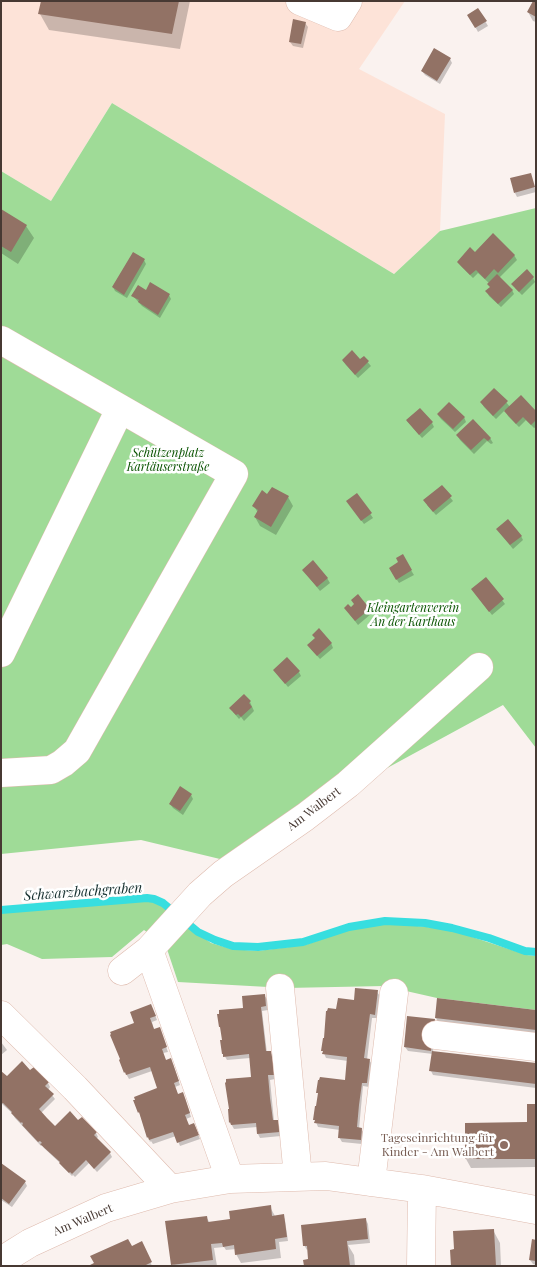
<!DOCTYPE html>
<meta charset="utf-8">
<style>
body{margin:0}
#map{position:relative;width:537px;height:1267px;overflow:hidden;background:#faf2ef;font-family:"Playfair Display",serif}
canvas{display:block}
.frame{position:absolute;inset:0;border:2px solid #473933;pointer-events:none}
</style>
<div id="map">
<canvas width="537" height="1267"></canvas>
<div class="frame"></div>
</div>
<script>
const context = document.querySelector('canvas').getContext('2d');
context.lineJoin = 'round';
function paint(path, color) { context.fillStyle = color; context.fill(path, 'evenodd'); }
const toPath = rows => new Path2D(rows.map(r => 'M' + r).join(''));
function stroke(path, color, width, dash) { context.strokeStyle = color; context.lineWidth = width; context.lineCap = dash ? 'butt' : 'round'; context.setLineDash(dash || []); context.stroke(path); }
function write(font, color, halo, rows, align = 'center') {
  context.font = font + ' "Playfair Display",serif'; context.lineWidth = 5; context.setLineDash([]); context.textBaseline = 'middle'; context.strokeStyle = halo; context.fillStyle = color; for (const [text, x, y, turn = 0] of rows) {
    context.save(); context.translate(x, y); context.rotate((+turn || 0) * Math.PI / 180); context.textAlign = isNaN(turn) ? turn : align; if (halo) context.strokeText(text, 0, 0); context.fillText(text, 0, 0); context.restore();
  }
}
const built = toPath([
 [1,1,405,1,359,69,445,114,440,231,394,274,112,103,51,201,1,171]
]);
const green = toPath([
 [112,103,394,274,440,231,536,208,536,748,503,705,220,859,141,840,1,854,1,171,51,201],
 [140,900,156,902,163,905,197,933,211,943,232,949,257,951,305,945,349,930,388,923,427,927,454,931,527,955,536,956,536,1010,437,998,384,986,286,988,178,982,166,946,144,930,112,957,42,959,7,944,1,945,1,912]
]);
const shadow = toPath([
 [42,1,190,1,180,49,49,30,40,14],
 [536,1,536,22,533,21,528,12],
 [478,9,488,26,478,32,469,15],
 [305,23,308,27,303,48,293,46,290,42],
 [450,59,452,63,440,84,425,75,422,71],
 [532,179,536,192,517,197,515,193],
 [1,211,26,226,34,238,18,264,1,253],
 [475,254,514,255,517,260,499,278,512,290,514,294,501,307,489,296,487,292,491,288,489,283,478,273,473,278,461,266,458,262],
 [144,260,146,264,127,298,115,291,113,287],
 [533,278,535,282,522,295,515,288],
 [146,291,169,295,171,299,160,318,142,306,133,296],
 [364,358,371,366,358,378,346,365,343,361,360,361],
 [481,402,506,402,510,407,536,413,536,427,534,428,526,420,519,427,508,416,505,410,496,419,484,407],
 [438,415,464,417,466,422,455,432,441,419],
 [407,421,432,423,434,427,422,438],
 [457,435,490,438,493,443,491,444,487,441,474,454,460,440],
 [442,487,453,501,436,515,427,505],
 [357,494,373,518,364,524,350,505],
 [268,495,288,497,293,506,276,535,260,526,255,517,258,513,254,506],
 [500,533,521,536,523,540,513,549],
 [402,556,414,575,399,583,390,569,400,563],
 [303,570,327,578,330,583,320,591],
 [485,578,505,604,492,615,475,593],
 [350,608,369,609,371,614,358,625,348,612],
 [316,639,331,643,333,648,320,659,311,649],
 [274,670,299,672,301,676,288,687],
 [244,696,250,702,254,711,244,721,241,717,239,719,233,712],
 [191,795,193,799,183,815,173,808,170,804],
 [377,992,380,996,377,1018,372,1018,367,1060,369,1060,372,1064,369,1087,363,1086,359,1129,361,1129,364,1133,362,1144,342,1142,339,1137,340,1130,318,1127,315,1120,319,1095,318,1093,346,1081,348,1061,326,1058,323,1051,337,1010],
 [264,995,267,999,268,1010,262,1011,267,1053,270,1052,273,1056,275,1079,270,1080,274,1121,278,1121,280,1125,281,1136,260,1138,258,1134,257,1127,234,1129,230,1122,231,1110,252,1078,250,1058,227,1060,223,1053,245,1009],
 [153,1010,157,1020,152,1022,154,1030,161,1033,168,1052,163,1053,166,1061,173,1064,180,1085,175,1087,178,1095,185,1098,191,1117,186,1119,189,1127,196,1129,200,1139,180,1146,176,1136,153,1144,151,1141,150,1142,135,1101,159,1089,152,1071,129,1079,125,1072,120,1061,135,1024],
 [536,1011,536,1034,438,1022,436,1018],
 [434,1020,436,1024,433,1052,536,1065,536,1088,433,1075,431,1071,433,1054,408,1051,405,1047],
 [1,1042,7,1050,1,1055],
 [30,1072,48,1083,50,1087,48,1090,55,1099,41,1113,55,1128,78,1122,96,1133,98,1137,96,1139,110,1153,112,1157,97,1172,89,1163,75,1177,73,1175,72,1176,63,1167,60,1163,44,1148,42,1145,41,1146,15,1118,12,1113,1,1103,7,1078],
 [536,1105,536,1167,471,1168,466,1159,466,1124,528,1123],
 [1,1165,25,1182,27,1186,12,1207,1,1200],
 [270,1207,275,1216,283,1215,285,1220,288,1241,279,1242,281,1258,241,1263,236,1254,236,1249,226,1250,224,1247,214,1248,217,1266,173,1266,173,1265,206,1217,210,1223,230,1220],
 [366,1220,368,1224,370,1243,348,1245,354,1255,355,1266,305,1266,310,1260,308,1249,307,1250,304,1245],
 [493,1230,500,1243,501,1266,452,1266],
 [536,1241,536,1265,533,1264,530,1260],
 [132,1247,144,1247,152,1266,96,1266]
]);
const stream = toPath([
 [1,910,147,898,154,899,163,903,198,932,215,940,233,946,258,947,303,942,349,927,385,921,425,923,452,928,489,938,525,951,536,952]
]);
const building = toPath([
 [41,1,179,1,172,34,38,14],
 [533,1,536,1,536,17,527,12],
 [478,8,487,21,475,28,467,15],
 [293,19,306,22,301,44,289,42],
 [434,48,451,58,437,81,421,71],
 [531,173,535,187,514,193,510,178],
 [1,209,27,225,11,252,1,246],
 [493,233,515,255,498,273,494,269,485,279,476,270,470,275,457,262,470,247,475,252],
 [133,252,145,259,124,295,112,287],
 [527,269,534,277,519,292,511,284],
 [497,274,513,290,498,304,485,291,490,287,487,284],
 [150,282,170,294,158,315,138,302,139,300,131,296,138,285,146,290],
 [352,350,360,359,364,356,369,361,355,375,342,360],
 [494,388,508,401,493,416,480,402],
 [521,395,536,411,536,420,531,425,523,417,516,424,504,411],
 [449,402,465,417,453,429,437,414],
 [420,408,433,422,419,435,406,420],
 [473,419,491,438,488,441,484,438,471,450,456,435],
 [442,485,452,496,433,512,423,500],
 [272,487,289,496,271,527,254,517,258,510,252,506,262,490,267,494],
 [357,493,372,513,361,521,346,501],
 [508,519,522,536,510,545,496,529],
 [403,554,412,570,396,580,389,568,398,562,396,558],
 [313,560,328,578,317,587,302,570],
 [486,577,504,599,489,612,471,589],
 [358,594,370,609,355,621,344,608,348,604,351,607,354,604,351,600],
 [319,628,332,643,317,656,307,645,315,638,312,635],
 [287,657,300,671,285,684,273,670],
 [244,694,251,701,249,703,252,707,241,717,238,714,236,715,229,708],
 [180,786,192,794,180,811,169,804],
 [355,988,378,990,375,1015,370,1014,364,1058,370,1059,367,1083,362,1083,359,1105,357,1127,362,1128,361,1140,338,1138,339,1126,314,1123,315,1120,313,1120,315,1106,316,1106,318,1093,316,1093,318,1080,319,1080,320,1077,345,1080,347,1057,322,1054,323,1051,321,1051,323,1038,324,1038,326,1011,327,1011,328,1008,336,1009,338,998,354,1000],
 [265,994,266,1006,261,1007,266,1051,271,1051,273,1063,274,1075,268,1075,270,1098,273,1120,278,1120,280,1132,257,1134,256,1123,231,1125,230,1122,229,1123,228,1109,229,1109,225,1083,226,1082,226,1079,251,1077,249,1054,223,1057,223,1054,222,1054,220,1040,222,1040,220,1027,219,1027,217,1014,219,1014,219,1010,243,1008,242,996],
 [437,998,536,1010,536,1030,435,1018],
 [151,1004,156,1016,150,1018,154,1029,160,1027,167,1047,162,1049,166,1060,171,1058,179,1081,174,1083,178,1094,183,1092,190,1113,185,1115,189,1125,194,1123,199,1135,177,1143,173,1132,149,1140,148,1137,147,1138,139,1112,138,1113,133,1100,135,1100,134,1097,157,1088,150,1067,126,1075,125,1072,124,1073,119,1060,120,1059,110,1035,111,1034,110,1032,134,1023,130,1012],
 [407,1016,435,1019,431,1051,404,1047],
 [432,1051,536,1063,536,1084,429,1071],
 [22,1061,30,1070,34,1067,49,1082,45,1086,54,1094,39,1109,47,1118,55,1126,70,1111,78,1120,82,1117,97,1132,94,1135,111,1152,94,1169,86,1160,72,1174,70,1172,69,1173,59,1163,60,1162,40,1144,42,1143,40,1141,38,1142,22,1125,23,1124,22,1122,21,1123,11,1113,12,1112,3,1103,1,1104,1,1071,7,1076],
 [527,1104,536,1104,536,1159,465,1159,465,1123,527,1122],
 [1,1163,26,1181,9,1204,1,1198],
 [271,1205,272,1216,284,1214,287,1237,275,1239,276,1249,235,1255,234,1245,223,1247,222,1243,211,1244,213,1260,171,1265,165,1221,207,1216,208,1222,230,1219,229,1211],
 [366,1218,368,1239,347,1241,350,1266,304,1266,303,1260,308,1259,307,1246,303,1246,301,1225],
 [494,1229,496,1266,451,1266,450,1250,454,1249,453,1231],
 [128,1239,132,1246,142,1241,152,1262,144,1266,88,1266,94,1263,90,1256],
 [532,1239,536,1240,536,1261,529,1260]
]);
const minor = toPath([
 [300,1,338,17,348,1],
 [1,340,234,474,77,751,63,763,51,770,1,773],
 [1,653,120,409],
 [149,950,230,1179],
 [122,971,149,950,200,894,223,874,305,817,348,784,479,667],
 [280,988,298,1177],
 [1,1015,75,1088,170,1189],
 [436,1035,536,1047],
 [371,1182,394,993],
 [1,1261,30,1243,106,1208,170,1189,230,1179,326,1176,422,1189,536,1210],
 [421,1266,422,1189]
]);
const markers = [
 [504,1145,5,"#8d6e63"]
];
const parkNames = [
 ["Schützenplatz",168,453],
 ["Kartäuserstraße",168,467],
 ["Kleingartenverein",413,608],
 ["An der Karthaus",413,622]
];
const streetNames = [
 ["Am Walbert",314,809,-37],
 ["Am Walbert",83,1220,-23]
];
const educationNames = [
 ["Tageseinrichtung für",494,1138],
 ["Kinder - Am Walbert",494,1152]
];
const waterNames = [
 ["Schwarzbachgraben",83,892,-4]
];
paint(built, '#fde3d8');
paint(green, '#9fdb97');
paint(shadow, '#0003');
stroke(stream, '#37dedf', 8);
paint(building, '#927265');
stroke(minor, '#debaad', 29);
stroke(minor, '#fff', 28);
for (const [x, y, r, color] of markers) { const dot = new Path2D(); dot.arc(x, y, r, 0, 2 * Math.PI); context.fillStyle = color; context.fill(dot); stroke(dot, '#fff', 2); }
write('italic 12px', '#095300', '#fff', parkNames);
write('12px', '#473933', '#fff', streetNames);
write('12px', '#785e54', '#fff', educationNames, 'right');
write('italic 14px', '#163030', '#fff', waterNames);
</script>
